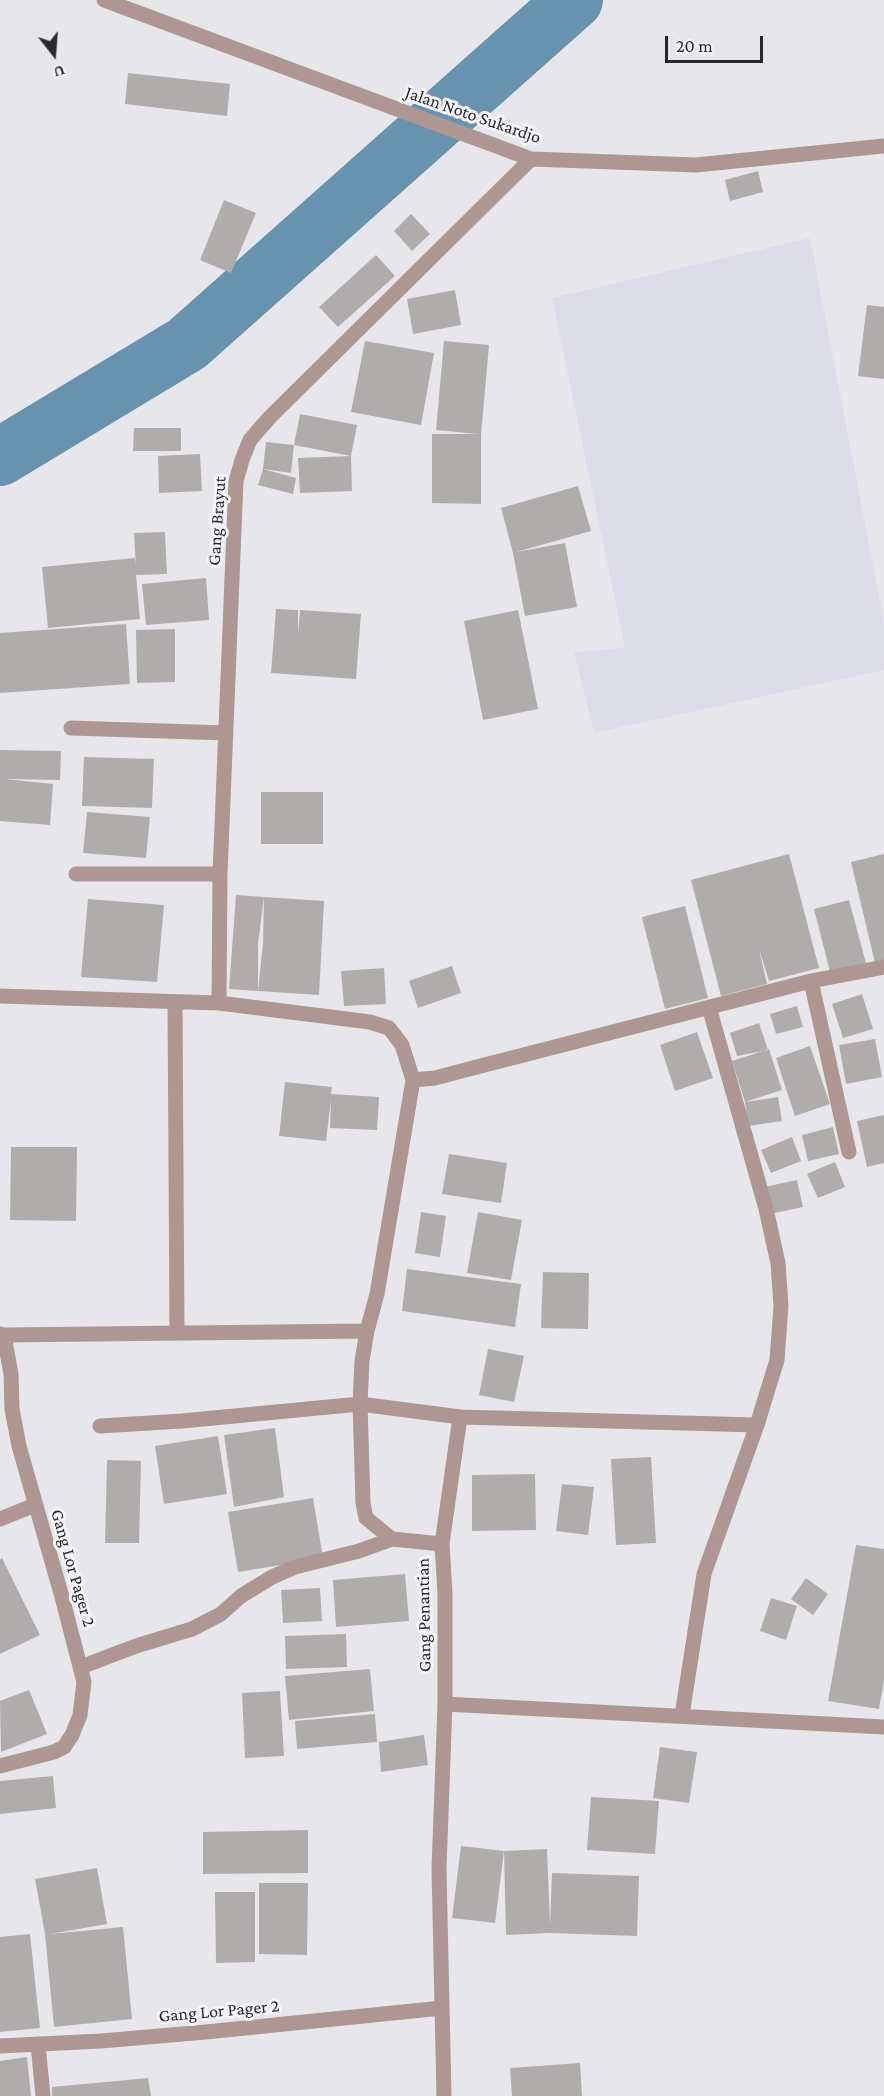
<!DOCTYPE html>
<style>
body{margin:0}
#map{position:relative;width:884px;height:2096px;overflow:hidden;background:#e7e7eb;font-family:"Crimson Pro",serif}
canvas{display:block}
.north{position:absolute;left:24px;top:24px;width:60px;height:60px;-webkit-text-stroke:4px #f4f4f8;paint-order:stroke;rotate:163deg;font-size:16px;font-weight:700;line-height:24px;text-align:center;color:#29292b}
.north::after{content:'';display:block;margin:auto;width:21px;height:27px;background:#29292b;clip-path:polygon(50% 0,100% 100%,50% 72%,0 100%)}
.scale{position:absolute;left:665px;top:36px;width:98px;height:27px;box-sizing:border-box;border:3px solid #29292b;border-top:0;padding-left:8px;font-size:18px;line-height:21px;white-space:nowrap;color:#29292b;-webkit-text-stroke:4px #f4f4f8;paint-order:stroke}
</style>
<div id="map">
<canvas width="884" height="2096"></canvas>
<div class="north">U</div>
<div class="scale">20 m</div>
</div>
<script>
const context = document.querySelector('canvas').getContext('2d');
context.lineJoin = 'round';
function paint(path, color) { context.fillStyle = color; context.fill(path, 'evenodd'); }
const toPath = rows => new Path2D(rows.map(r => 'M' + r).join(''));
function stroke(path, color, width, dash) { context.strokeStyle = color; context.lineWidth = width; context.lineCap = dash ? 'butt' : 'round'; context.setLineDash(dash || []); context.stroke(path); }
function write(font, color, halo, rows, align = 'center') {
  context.font = font + ' "Crimson Pro",serif'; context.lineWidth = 6; context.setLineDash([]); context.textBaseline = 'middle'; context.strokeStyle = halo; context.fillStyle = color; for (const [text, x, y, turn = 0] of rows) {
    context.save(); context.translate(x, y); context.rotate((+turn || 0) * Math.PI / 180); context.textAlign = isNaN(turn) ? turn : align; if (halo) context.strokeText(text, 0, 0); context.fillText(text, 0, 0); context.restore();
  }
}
const built = toPath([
 [810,238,884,622,884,670,594,733,574,652,625,648,552,298]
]);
const river = toPath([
 [0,457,187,344,574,0]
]);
const building = toPath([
 [128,73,230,84,227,116,125,104],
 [758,171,763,192,730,201,725,180],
 [224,200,256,213,231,273,200,260],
 [411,214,430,234,412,251,394,231],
 [376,255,395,276,338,327,319,307],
 [455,290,461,325,413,334,407,299],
 [867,305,884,307,884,379,858,376],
 [365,341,434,353,421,425,351,412],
 [444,341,489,345,481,435,481,504,432,503,432,434,477,434,436,430],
 [300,414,357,425,351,456,352,491,300,493,298,458,351,456,294,445],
 [134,428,181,428,181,451,133,451],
 [266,442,294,445,291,473,263,469],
 [200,454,202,491,159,493,158,456],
 [263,469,296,478,293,494,258,485],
 [578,486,591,531,516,552,565,543,577,607,525,616,513,553,501,508],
 [165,532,167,574,136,575,140,619,48,628,42,567,135,558,136,565,134,533],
 [206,578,209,620,146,625,142,584],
 [276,609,298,610,298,635,300,610,361,614,356,679,271,673],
 [518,610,538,709,483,720,464,621],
 [126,624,130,684,0,693,0,633],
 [175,629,175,682,137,683,136,630],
 [0,750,61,751,60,780,5,779,53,784,50,825,0,821],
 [84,757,154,759,152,808,82,806],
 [261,792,323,792,323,844,261,844],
 [87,812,150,817,146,858,83,853],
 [789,854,819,968,769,981,759,949,767,984,721,996,691,880],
 [884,854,884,961,875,963,851,862],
 [236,895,264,897,258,944,258,991,263,944,264,897,324,901,319,995,258,991,229,989],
 [88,899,164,905,157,982,81,977],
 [849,900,866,963,830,972,814,909],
 [685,906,708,998,665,1009,642,917],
 [452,966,461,993,418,1008,409,981],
 [384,968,386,1004,344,1006,341,971],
 [862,994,873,1029,843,1038,832,1004],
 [797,1006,803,1027,776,1034,770,1014],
 [759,1023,768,1050,737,1056,730,1033],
 [697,1032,713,1078,675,1091,660,1045],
 [875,1039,882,1077,846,1084,839,1045],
 [810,1046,830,1104,795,1116,776,1058],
 [769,1049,782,1090,745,1102,778,1097,782,1121,748,1126,745,1102,732,1061],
 [285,1082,332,1087,331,1094,379,1097,377,1130,330,1128,331,1100,326,1141,279,1136],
 [884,1115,884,1163,867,1167,857,1121],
 [833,1127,839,1154,808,1161,802,1135],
 [792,1137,801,1161,771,1173,761,1150],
 [11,1147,77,1147,76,1221,10,1220],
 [449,1154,507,1163,501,1203,442,1194],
 [835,1162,845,1187,818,1198,807,1174],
 [797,1180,803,1207,770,1214,764,1187],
 [421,1212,446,1216,440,1257,415,1253],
 [478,1212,522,1220,511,1280,467,1273],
 [407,1269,521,1284,515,1327,402,1311],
 [543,1272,589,1273,588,1329,541,1328],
 [488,1349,524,1356,514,1402,479,1395],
 [275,1428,284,1497,234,1507,224,1435],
 [218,1436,227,1494,164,1504,155,1446],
 [651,1457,656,1543,616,1545,611,1459],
 [107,1460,141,1461,139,1543,105,1543],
 [535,1474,536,1530,472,1531,472,1475],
 [562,1484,594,1487,588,1535,556,1531],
 [313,1498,323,1558,238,1572,228,1512],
 [856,1545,884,1549,884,1680,879,1709,828,1701],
 [2,1558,40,1635,0,1654,0,1560],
 [405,1574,409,1621,336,1627,333,1580],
 [806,1578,828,1594,813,1615,791,1599],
 [320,1588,322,1621,283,1623,281,1590],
 [771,1598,797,1606,786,1640,760,1631],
 [346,1634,347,1667,286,1669,285,1636],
 [370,1669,374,1711,289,1720,285,1676],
 [29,1690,47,1734,1,1752,0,1701],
 [280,1691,284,1756,245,1758,242,1693],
 [375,1714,377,1742,297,1749,295,1721],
 [424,1735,428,1765,381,1772,379,1742],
 [660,1747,697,1752,689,1803,653,1798],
 [53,1776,56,1808,0,1814,0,1781],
 [591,1797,659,1801,655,1854,587,1850],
 [308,1830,308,1873,203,1874,203,1832],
 [461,1846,504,1851,547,1849,550,1925,552,1873,639,1876,637,1936,550,1933,506,1935,504,1851,495,1923,452,1918],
 [97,1868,107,1924,50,1934,123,1927,132,2019,54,2027,45,1934,35,1879],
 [259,1883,308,1883,307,1955,259,1954],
 [215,1892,255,1892,255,1962,216,1963],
 [30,1934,40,2028,0,2032,0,1937],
 [27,2057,31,2096,0,2096,0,2061],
 [580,2063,582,2096,512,2096,510,2068],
 [148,2078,151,2096,52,2096,52,2087]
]);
const minor = toPath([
 [104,0,531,159,696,165,884,146],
 [71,728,226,733],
 [76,874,220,874],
 [811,981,849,1152],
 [0,996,219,1003,370,1022,389,1028,402,1045,413,1080,377,1294,367,1331,362,1361,360,1404,182,1421,100,1426],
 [175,1002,177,1333],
 [219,1003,220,874,236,481,242,460,250,440,270,417,531,159],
 [413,1080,435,1078,469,1069,811,981,884,967],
 [0,1334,4,1335,11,1374,12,1409,19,1446,62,1597,84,1682,80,1715,72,1735,64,1747,54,1752,0,1766],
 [4,1335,367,1331],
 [0,1519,35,1505],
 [442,1544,460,1417],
 [81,1667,136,1646,192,1629,221,1614,241,1596,272,1577,295,1567,359,1551,392,1539],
 [445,1704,884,1727],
 [682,1715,704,1574,757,1425,777,1360,781,1306,778,1263,766,1209,709,1007],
 [38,2044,43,2096],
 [0,2046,101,2041,206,2032,442,2008],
 [444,2096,439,1869,445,1704,445,1593,442,1544,392,1539,366,1518,363,1503,360,1404,460,1417,757,1425]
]);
const streetNames = [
 ["Jalan Noto Sukardjo",473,115,19],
 ["Gang Brayut",217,521,-86],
 ["Gang Lor Pager 2",73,1568,74],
 ["Gang Penantian",424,1615,-91],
 ["Gang Lor Pager 2",219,2011,-5]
];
paint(built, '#dcdde8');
stroke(river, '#6793ae', 58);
paint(building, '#b0acab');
stroke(minor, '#ae9792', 15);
write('18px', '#29292b', '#f4f4f8', streetNames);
</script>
